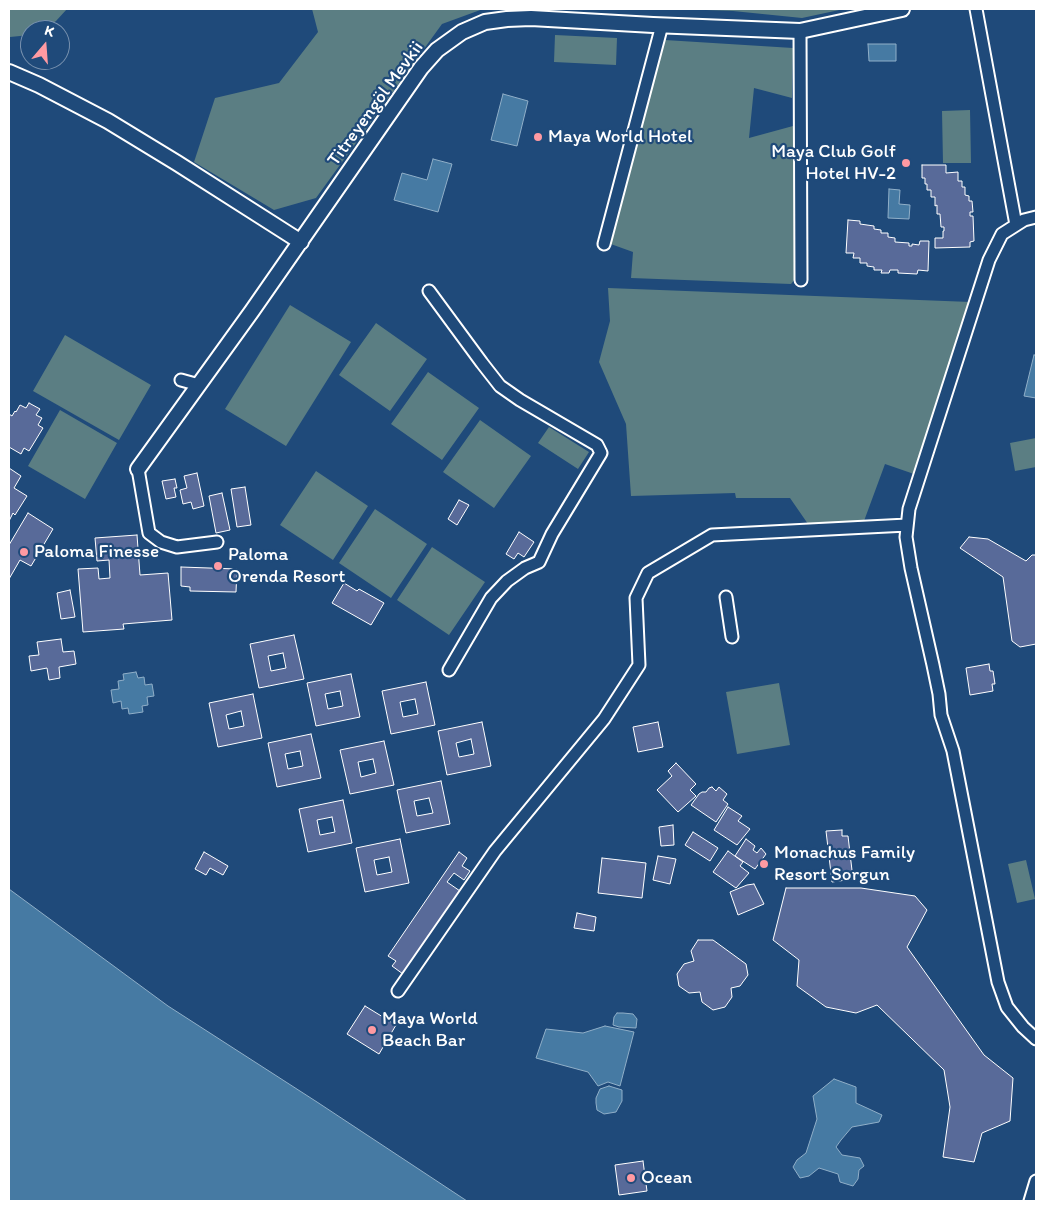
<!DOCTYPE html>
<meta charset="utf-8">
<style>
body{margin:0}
#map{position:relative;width:1045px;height:1210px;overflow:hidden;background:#1f4a7a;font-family:Itim,sans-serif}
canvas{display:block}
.frame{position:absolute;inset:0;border:10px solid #fff;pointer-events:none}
.north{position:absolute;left:20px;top:20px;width:50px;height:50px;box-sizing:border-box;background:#1f4a7a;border:1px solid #7992af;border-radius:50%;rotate:18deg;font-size:14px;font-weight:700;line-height:20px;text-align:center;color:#fff}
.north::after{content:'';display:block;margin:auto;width:18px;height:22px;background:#ff9aa2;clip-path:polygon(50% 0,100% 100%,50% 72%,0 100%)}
</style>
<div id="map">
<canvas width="1045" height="1210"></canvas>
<div class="frame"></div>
<div class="north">K</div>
</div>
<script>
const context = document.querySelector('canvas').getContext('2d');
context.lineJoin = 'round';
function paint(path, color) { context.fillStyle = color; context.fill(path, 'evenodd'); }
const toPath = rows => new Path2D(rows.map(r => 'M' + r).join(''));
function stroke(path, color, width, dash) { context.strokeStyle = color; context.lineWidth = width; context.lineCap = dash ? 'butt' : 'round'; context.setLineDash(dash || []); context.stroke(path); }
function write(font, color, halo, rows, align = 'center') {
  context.font = font + ' Itim,sans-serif'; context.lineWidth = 4.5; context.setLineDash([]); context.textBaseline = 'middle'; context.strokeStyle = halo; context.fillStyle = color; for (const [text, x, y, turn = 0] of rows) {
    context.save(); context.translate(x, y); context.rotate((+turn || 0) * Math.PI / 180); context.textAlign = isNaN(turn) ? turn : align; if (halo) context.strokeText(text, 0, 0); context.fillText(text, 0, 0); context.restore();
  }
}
const green = toPath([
 [9,9,67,9,56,21,43,30,30,30,30,35,10,37,9,37],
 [312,9,483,9,442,24,316,198,274,210,194,162,215,98,279,83,318,32],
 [678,9,844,9,802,18,733,11],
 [555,35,617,38,616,65,554,62],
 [665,40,793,48,792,98,754,88,749,138,793,126,796,278,791,284,631,278,633,252,608,243],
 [970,110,971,163,943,163,942,111],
 [608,288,971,302,914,474,885,464,864,521,808,524,790,498,736,498,735,493,631,496,626,424,599,362,610,321],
 [290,305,351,342,286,446,225,409],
 [376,323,427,359,390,411,339,375],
 [65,335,151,385,119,440,33,391],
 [428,372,479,408,442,460,391,424],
 [60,410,117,443,85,499,28,466],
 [480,420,531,456,494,508,443,472],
 [549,427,589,452,578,469,538,443],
 [1036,438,1036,467,1015,471,1010,443],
 [316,471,368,506,333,560,280,525],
 [375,509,427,544,391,598,339,563],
 [432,547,485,582,449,635,397,600],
 [779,683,790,745,737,754,726,692],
 [1026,860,1035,899,1017,903,1008,864]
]);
const water = toPath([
 [868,44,896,44,896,61,869,61,868,44],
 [503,94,528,101,517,146,491,140,503,94],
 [433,159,452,164,438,212,394,200,402,173,427,180,433,159],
 [889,189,900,190,899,204,910,205,909,219,888,218,889,189],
 [1034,355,1036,355,1036,398,1024,396,1034,355],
 [136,672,138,678,144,677,145,685,152,684,154,696,147,697,148,705,142,706,143,712,129,714,128,708,122,709,121,701,113,703,111,690,119,689,118,681,124,680,123,674,136,672],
 [9,889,168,1006,317,1102,467,1201,9,1201,9,889],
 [617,1013,623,1013,633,1014,637,1019,636,1028,619,1027,613,1025,614,1017,617,1013],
 [605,1026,634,1032,620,1086,608,1082,598,1086,588,1072,536,1058,546,1029,583,1033,605,1026],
 [834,1079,856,1087,856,1103,882,1115,879,1122,852,1127,841,1140,836,1147,842,1155,860,1158,864,1166,859,1170,858,1179,853,1186,840,1182,838,1174,819,1168,809,1176,800,1178,793,1167,797,1160,806,1153,817,1119,813,1096,834,1079],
 [609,1086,622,1090,622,1101,616,1112,604,1114,597,1110,596,1103,596,1098,600,1089,609,1086]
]);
const building = toPath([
 [922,165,946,165,946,173,958,172,958,181,962,181,962,187,965,187,965,195,969,196,969,201,972,201,973,212,970,212,970,216,973,216,974,241,970,242,970,247,935,248,935,238,943,238,943,231,944,231,944,227,941,227,940,214,937,214,937,205,935,206,935,197,931,197,931,190,927,190,927,184,925,184,925,178,922,178,922,165],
 [848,220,860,221,860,224,874,226,874,229,881,230,881,233,888,233,888,237,895,238,895,242,909,243,909,246,912,246,912,244,919,245,920,241,929,241,928,271,918,270,917,274,898,273,898,270,890,270,889,273,881,273,882,270,874,270,874,267,867,266,867,263,860,263,860,258,853,258,854,253,846,253,848,220],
 [29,403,40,409,36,415,42,418,38,425,43,428,29,451,24,448,21,454,9,447,9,414,12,416,15,411,16,412,20,405,26,408,29,403],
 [9,468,21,476,14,488,27,496,15,515,13,513,9,521,9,468],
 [197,473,204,506,193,509,191,502,183,504,180,490,187,488,184,476,197,473],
 [175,479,177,488,174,488,176,497,166,499,162,481,175,479],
 [245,487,251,525,237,527,231,489,245,487],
 [222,493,230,530,216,533,209,496,222,493],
 [459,500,469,505,457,525,448,519,459,500],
 [28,513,53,529,31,566,20,560,9,579,9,545,28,513],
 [519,532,534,542,524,557,518,553,514,559,506,554,519,532],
 [137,535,140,575,168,573,172,620,123,624,124,629,83,632,78,569,98,568,99,579,110,578,109,560,97,561,95,538,137,535],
 [969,537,988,539,1026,561,1032,555,1036,555,1036,644,1020,647,1012,641,1003,577,960,548,969,537],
 [181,567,237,569,236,592,190,591,190,587,181,586,181,567],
 [344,583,357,591,359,589,384,603,371,625,332,603,344,583],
 [70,590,75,617,61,619,57,593,70,590],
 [294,635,304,679,259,688,250,644,294,635],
 [283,653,286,668,271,671,268,656,283,653],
 [61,639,63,652,74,651,76,664,59,667,60,678,49,680,47,668,31,671,29,656,39,655,37,642,61,639],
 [989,664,990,671,993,671,995,684,992,684,993,691,970,695,966,668,989,664],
 [351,674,360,717,316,726,307,683,351,674],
 [340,691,343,706,328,709,325,694,340,691],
 [426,682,435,725,391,734,382,691,426,682],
 [415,699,418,714,403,717,400,702,415,699],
 [253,694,262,738,218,747,209,703,253,694],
 [241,711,244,726,229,729,226,715,241,711],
 [482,722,491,766,447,775,438,731,482,722],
 [471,739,474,754,459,757,456,743,471,739],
 [658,722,663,747,638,752,633,727,658,722],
 [311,734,321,778,277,787,268,743,311,734],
 [300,751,303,766,288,769,285,754,300,751],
 [384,741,394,785,350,794,340,750,384,741],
 [373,759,376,773,361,777,358,762,373,759],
 [676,763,696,784,690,790,696,796,678,812,657,790,672,776,668,771,676,763],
 [441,781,450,824,406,833,397,790,441,781],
 [429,798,433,813,417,816,414,801,429,798],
 [712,787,716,791,719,787,727,794,723,800,728,804,716,822,691,805,699,794,702,792,706,792,709,788,712,787],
 [343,800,352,843,308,852,299,809,343,800],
 [332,817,335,832,320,835,317,820,332,817],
 [728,807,742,816,738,821,750,829,737,845,714,830,728,807],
 [673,825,674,845,661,846,659,827,673,825],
 [842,830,842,836,848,836,853,879,832,882,826,831,842,830],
 [693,832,718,848,710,861,685,845,693,832],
 [400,839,409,883,365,892,356,848,400,839],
 [389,857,392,872,377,875,374,860,389,857],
 [746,839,755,846,753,850,757,853,761,848,766,854,755,869,735,856,746,839],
 [728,851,743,862,740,866,749,873,736,888,713,872,728,851],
 [204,852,228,866,223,875,210,868,206,875,195,869,204,852],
 [459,852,467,858,462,866,470,871,464,880,454,873,447,882,460,891,403,974,392,966,396,961,388,956,459,852],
 [658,856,676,859,670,884,653,880,658,856],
 [602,858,646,863,642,898,598,893,602,858],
 [754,884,764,904,738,915,730,892,747,885,754,884],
 [786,888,861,888,915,896,927,910,907,947,984,1055,1013,1078,1010,1121,982,1133,974,1162,943,1157,950,1107,944,1070,877,1005,856,1013,826,1007,797,986,799,960,773,940,786,888],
 [577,913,596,917,594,931,574,928,577,913],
 [698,940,713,940,746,964,748,975,740,986,731,988,732,997,725,1007,713,1010,702,1002,700,992,689,993,679,986,677,974,684,964,694,961,691,951,698,940],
 [365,1006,396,1025,379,1054,347,1034,365,1006],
 [643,1161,647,1191,619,1195,615,1165,643,1161]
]);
const minor = toPath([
 [976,9,1016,225],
 [800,31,801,280],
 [1036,217,1024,220,1002,234,989,260,909,509,906,537,911,568,933,665,939,694,941,715,953,751,998,982,1007,1007,1023,1027,1036,1039],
 [604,244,662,25],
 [429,291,482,363,500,386,520,400,597,445,601,453,552,534,539,562,525,568,507,581,491,598,449,670],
 [181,380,199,385],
 [138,469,149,533,161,542,177,547,217,542],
 [726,597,732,637],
 [398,991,495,851,604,719,639,665,636,598,648,573,712,535,907,525],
 [1030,1201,1036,1181]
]);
const tertiary = toPath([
 [9,72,39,85,108,121,177,163,301,242],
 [138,469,252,311,421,68,437,50,462,32,485,22,507,19,531,18,653,25,800,31,902,9]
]);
const markers = [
 [538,137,5,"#ff9aa2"],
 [906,163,5,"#ff9aa2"],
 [24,552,5,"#ff9aa2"],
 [218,566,5,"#ff9aa2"],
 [764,864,5,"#ff9aa2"],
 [372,1030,5,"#ff9aa2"],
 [631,1178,5,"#ff9aa2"]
];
const streetNames = [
 ["Titreyengöl Mevkii",376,104,-54]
];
const poiNames = [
 ["Maya World Hotel",548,137],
 ["Maya Club Golf",896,152,"right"],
 ["Hotel HV-2",896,174,"right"],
 ["Paloma Finesse",34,552],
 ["Paloma",228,555],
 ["Orenda Resort",228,577],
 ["Monachus Family",774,853],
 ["Resort Sorgun",774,875],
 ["Maya World",382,1019],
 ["Beach Bar",382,1041],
 ["Ocean",641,1178]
];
paint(green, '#5b7e83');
paint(water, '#467aa3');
stroke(water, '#90afc8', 1);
paint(building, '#586a99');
stroke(building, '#fff', 1);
stroke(minor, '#fff', 15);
stroke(tertiary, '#fff', 18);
stroke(minor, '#1f4a7a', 11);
stroke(tertiary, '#1f4a7a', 14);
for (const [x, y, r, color] of markers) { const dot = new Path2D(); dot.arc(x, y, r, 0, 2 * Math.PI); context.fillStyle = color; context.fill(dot); stroke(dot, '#1f4a7a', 2); }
write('19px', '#fff', '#1f4a7a', streetNames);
write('19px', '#fff', '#1f4a7a', poiNames, 'left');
</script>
